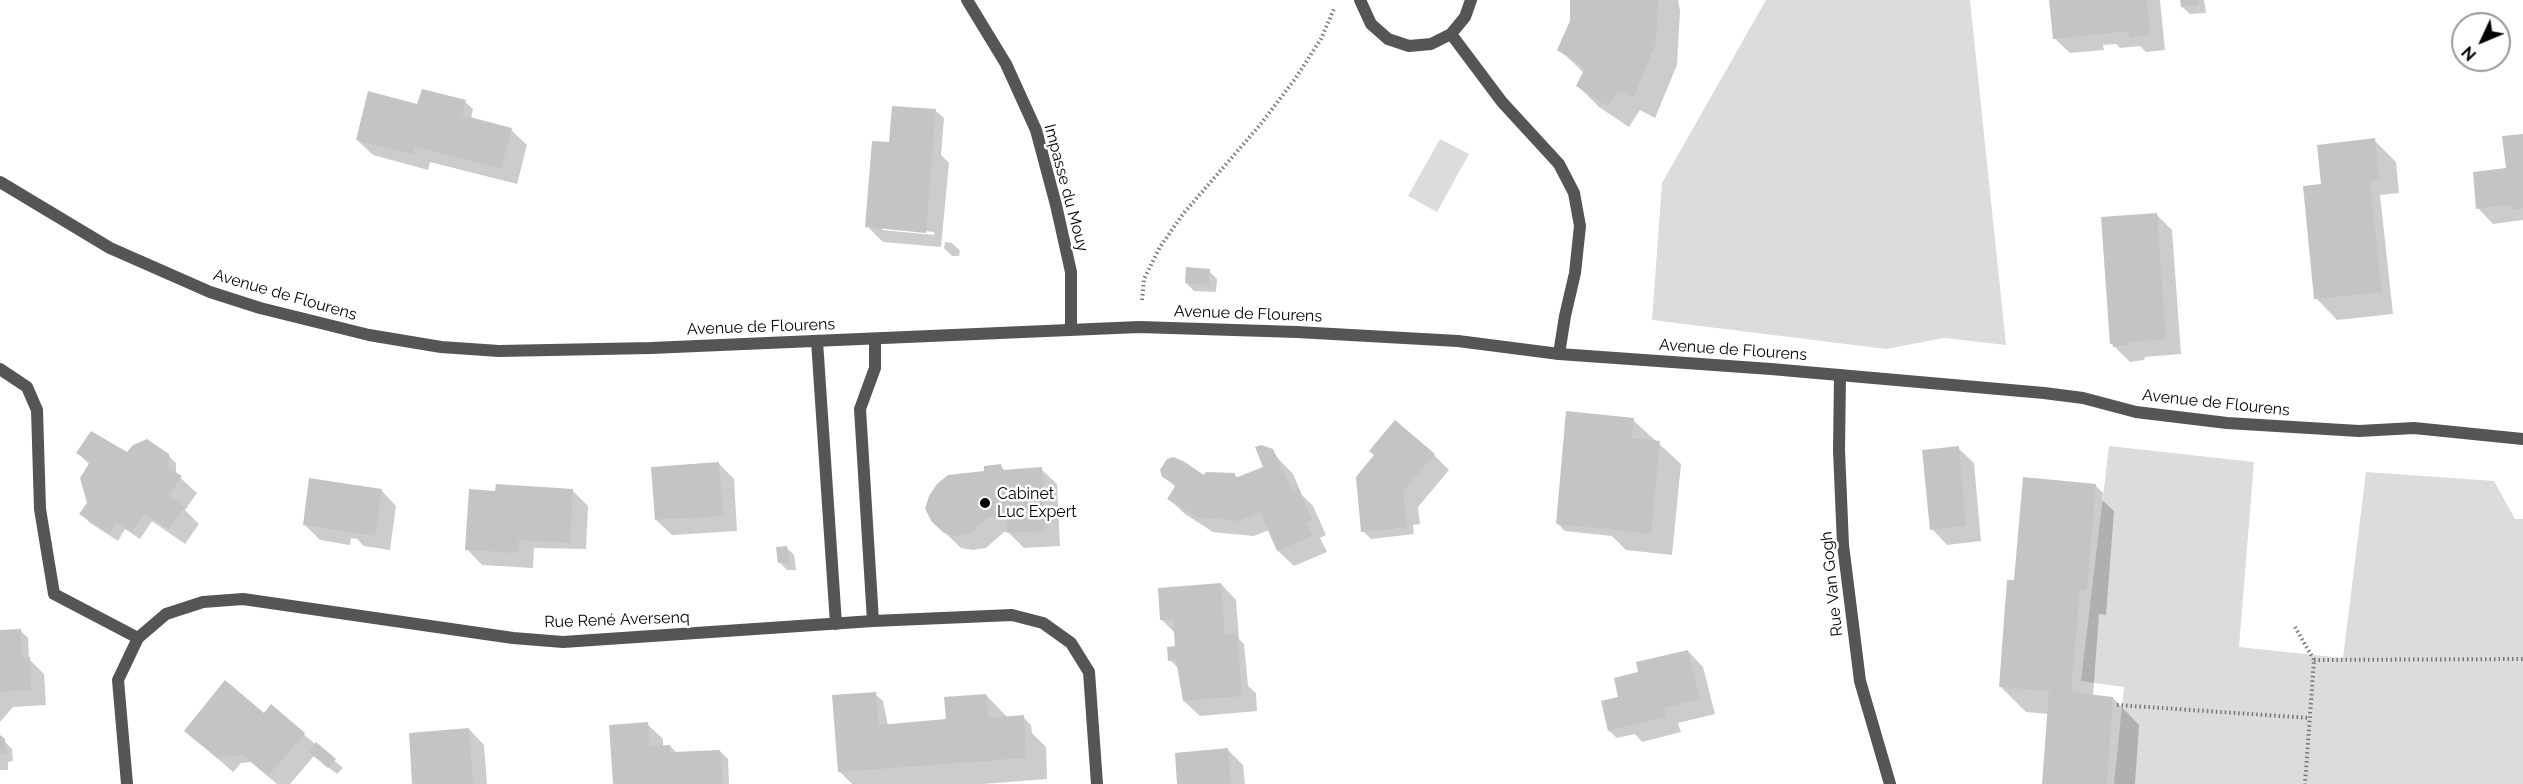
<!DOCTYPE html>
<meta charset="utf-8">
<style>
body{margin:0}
#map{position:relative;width:2523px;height:784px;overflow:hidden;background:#fff;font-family:Raleway,sans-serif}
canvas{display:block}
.north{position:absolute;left:2451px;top:12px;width:60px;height:60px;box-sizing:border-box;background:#fff;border:2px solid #999;border-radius:50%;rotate:226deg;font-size:16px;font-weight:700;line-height:24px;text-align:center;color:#000}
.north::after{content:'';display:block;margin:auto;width:21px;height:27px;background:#000;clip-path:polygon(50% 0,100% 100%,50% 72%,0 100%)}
</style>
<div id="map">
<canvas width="2523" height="784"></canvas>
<div class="north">N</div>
</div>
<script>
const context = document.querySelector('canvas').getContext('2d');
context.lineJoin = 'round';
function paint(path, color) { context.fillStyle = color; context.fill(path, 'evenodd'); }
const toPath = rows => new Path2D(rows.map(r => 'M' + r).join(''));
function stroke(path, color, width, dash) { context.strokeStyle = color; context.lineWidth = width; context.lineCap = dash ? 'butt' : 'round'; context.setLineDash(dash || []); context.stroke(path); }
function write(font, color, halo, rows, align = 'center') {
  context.font = font + ' Raleway,sans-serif'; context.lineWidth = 5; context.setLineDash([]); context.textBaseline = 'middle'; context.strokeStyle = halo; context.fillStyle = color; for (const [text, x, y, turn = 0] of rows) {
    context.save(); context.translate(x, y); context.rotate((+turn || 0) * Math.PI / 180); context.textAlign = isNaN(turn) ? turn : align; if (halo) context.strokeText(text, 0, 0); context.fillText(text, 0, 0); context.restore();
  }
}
const green = toPath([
 [1766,0,1970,0,2006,345,1944,338,1886,349,1652,320,1662,183],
 [1440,139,1469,154,1437,212,1408,196],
 [2109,446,2254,462,2239,647,2343,658,2366,472,2494,481,2515,519,2523,519,2523,784,2114,784,2124,687,2081,681]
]);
const shadow = toPath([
 [1572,0,1678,0,1680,11,1677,65,1655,118,1640,110,1629,127,1599,107,1578,86,1584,73,1559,49,1571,21],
 [2050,0,2160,0,2165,50,2146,52,2140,46,2120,48,2116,44,2103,45,2104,50,2070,53,2054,38],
 [2182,0,2204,0,2206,13,2190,14,2182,7],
 [465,102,473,109,471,119,511,130,527,145,517,184,430,162,428,170,373,155,357,140,418,106],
 [936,111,944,118,941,155,949,163,941,247,883,242,867,226,894,144],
 [882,227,934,232,934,235,882,230],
 [2523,135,2523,220,2493,224,2478,208,2508,169],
 [2374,140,2396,162,2399,193,2380,195,2393,314,2337,320,2316,298,2322,186],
 [2157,215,2172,230,2181,354,2145,357,2144,360,2130,362,2111,343],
 [945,242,952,243,960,251,959,256,952,256,944,248],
 [1209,271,1217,279,1216,292,1194,291,1186,283],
 [1633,420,1681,464,1672,555,1626,550,1612,536,1565,531,1557,523],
 [1268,448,1293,474,1302,495,1313,506,1326,535,1320,538,1327,552,1294,566,1278,551,1269,530,1254,536,1213,532,1185,514,1169,499,1177,488,1163,476,1205,478,1234,474,1239,479,1265,468],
 [1958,448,1974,463,1981,541,1947,545,1932,529],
 [78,453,168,455,176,463,176,474,197,493,185,510,199,524,185,544,152,521,140,539,125,529,118,541,89,522,81,514,89,503,90,465],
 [1434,455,1449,470,1418,507,1420,524,1413,525,1414,534,1371,539,1363,531,1376,456],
 [719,464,734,479,737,531,672,535,656,520],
 [1001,466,1006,472,1041,469,1057,484,1060,546,1024,548,1008,532,1004,532,986,548,973,550,961,548,933,521,986,472],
 [2095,485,2103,493,2102,500,2114,511,2106,615,2099,614,2093,696,2113,698,2139,725,2135,784,2043,784,2049,714,2026,712,2000,686,2015,582],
 [381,490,396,506,390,550,364,546,357,539,351,538,350,545,320,540,305,525],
 [573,491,588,506,586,549,534,548,533,568,482,565,467,549,497,493],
 [786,547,794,555,796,570,787,570,779,562],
 [1221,584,1236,600,1239,639,1244,644,1248,686,1256,693,1257,711,1200,716,1184,701,1178,668,1170,660,1177,651,1176,634,1161,619],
 [20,630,28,638,29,659,44,674,46,705,13,707,0,722,0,632],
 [1688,651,1703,667,1715,714,1678,723,1681,732,1642,742,1635,734,1617,738,1609,731,1620,698,1640,673],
 [875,694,883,701,888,726,948,720,986,695,1007,717,1023,717,1031,725,1032,733,1046,747,1047,779,983,784,852,784,839,771],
 [271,706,343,768,337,774,314,756,290,784,277,784,251,762,241,763,233,772,209,751,264,715],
 [647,724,663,739,663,747,670,746,677,753,720,751,728,759,729,784,614,784],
 [469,729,484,745,487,784,414,784],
 [0,737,12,749,13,761,8,762,8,770,0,770],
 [1228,750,1243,765,1245,784,1179,784]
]);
const building = toPath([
 [1570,0,1658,0,1656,43,1633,98,1618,90,1607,106,1576,86,1585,68,1557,50,1570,21],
 [2049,0,2147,0,2150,35,2129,38,2129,31,2053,39],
 [2180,0,2198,0,2199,5,2181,7],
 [422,89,466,100,462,115,512,128,501,169,415,147,413,155,356,140,368,91,417,104],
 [892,106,936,109,926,233,865,227,872,141,889,142],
 [2523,134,2523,208,2510,210,2510,205,2476,209,2473,172,2506,168,2502,136],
 [2375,138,2379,179,2370,181,2382,292,2314,299,2303,186,2321,184,2317,145],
 [2157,213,2166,339,2130,342,2129,345,2113,347,2113,344,2110,344,2101,217],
 [1186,267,1210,269,1209,285,1185,283],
 [1566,411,1634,418,1632,438,1660,441,1651,534,1556,524],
 [1395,420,1435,454,1403,491,1407,527,1361,532,1356,477,1374,455,1369,451],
 [91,431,127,452,133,445,147,439,169,454,169,468,182,476,168,496,185,507,169,529,145,513,132,532,117,522,110,534,79,514,87,503,80,478,90,462,76,453],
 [1261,445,1273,449,1293,491,1298,488,1312,520,1306,522,1312,536,1277,551,1260,512,1238,521,1196,517,1167,499,1176,485,1162,477,1160,470,1167,459,1173,457,1183,461,1204,475,1206,472,1235,473,1235,478,1263,467,1255,447],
 [1959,446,1966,526,1930,530,1922,450],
 [719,462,723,516,655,520,651,467],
 [1001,464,1002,470,1042,467,1045,531,1007,533,1006,516,988,517,970,533,957,536,944,533,932,522,925,509,929,496,937,484,948,475,984,471,984,466],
 [2023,477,2096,484,2087,590,2080,590,2071,692,2113,697,2107,784,2042,784,2049,691,1999,687,2007,580,2014,580],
 [309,478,382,489,375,536,303,525],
 [496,484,573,489,570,543,519,540,518,553,465,550,469,489,495,491],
 [787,546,789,563,778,563,776,547],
 [1221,583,1225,635,1237,634,1242,696,1183,701,1176,660,1168,661,1167,647,1175,646,1173,619,1160,620,1158,588],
 [21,629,22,658,30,657,31,690,0,692,0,630],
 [1688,650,1700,699,1664,708,1666,717,1608,731,1601,701,1618,697,1614,678,1638,672,1636,662],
 [225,680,264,713,271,704,305,733,268,776,242,755,217,758,184,731],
 [876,692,879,725,946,719,944,697,986,694,989,718,1024,715,1026,758,838,772,832,695],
 [648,722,650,746,670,745,671,752,720,750,723,784,613,784,609,725],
 [469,728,473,784,412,784,409,733],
 [0,735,5,739,6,754,0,754],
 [316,742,336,759,328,768,309,752],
 [1228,748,1231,784,1177,784,1175,753]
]);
const path = toPath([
 [1142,300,1144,279,1160,247,1183,214,1260,125,1295,79,1321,39,1334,9],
 [2295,627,2314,660,2305,784],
 [2314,660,2523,659],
 [2117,705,2310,718]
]);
const service = toPath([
 [1360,0,1371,24,1388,39,1409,46,1431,44,1451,34,1465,17,1471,0],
 [1451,34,1502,102,1559,164,1574,193,1580,226,1575,273,1565,316,1559,354],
 [0,369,27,387,37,410,40,509,54,594,138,638]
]);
const minor = toPath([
 [967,0,1006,64,1036,130,1056,205,1071,272,1071,329],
 [817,341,836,624],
 [1840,375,1839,450,1843,545,1860,681,1890,784],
 [873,621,860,409,875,368,875,339],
 [127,784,118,680,138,638,166,614,203,602,243,599,513,638,563,642,873,621,1012,615,1043,623,1071,643,1089,672,1097,784]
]);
const tertiary = toPath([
 [0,182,110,248,210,292,260,308,369,335,441,347,499,351,651,348,1139,327,1297,332,1458,341,1559,354,1771,369,2044,393,2083,398,2136,412,2227,423,2359,431,2414,428,2523,439]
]);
const markers = [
 [985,503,6,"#000"]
];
const streetNames = [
 ["Impasse du Mouy",1066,188,75],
 ["Avenue de Flourens",285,295,16],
 ["Avenue de Flourens",1248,314,2],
 ["Avenue de Flourens",761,327,-2],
 ["Avenue de Flourens",1733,350,4],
 ["Avenue de Flourens",2216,403,6],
 ["Rue Van Gogh",1832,584,-96],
 ["Rue René Aversenq",617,620,-2]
];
const poiNames = [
 ["Cabinet",997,494],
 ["Luc Expert",997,512]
];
paint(green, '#dcdcdc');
paint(shadow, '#0003');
paint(building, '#c4c4c4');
stroke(path, '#777', 4, [1.5, 3]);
stroke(service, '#555', 12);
stroke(minor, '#555', 12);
stroke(tertiary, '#555', 12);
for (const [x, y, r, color] of markers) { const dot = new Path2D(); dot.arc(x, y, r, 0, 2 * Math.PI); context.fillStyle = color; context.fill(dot); stroke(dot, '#fff', 2); }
write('16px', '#000', '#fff', streetNames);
write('16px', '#000', '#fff', poiNames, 'left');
</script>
